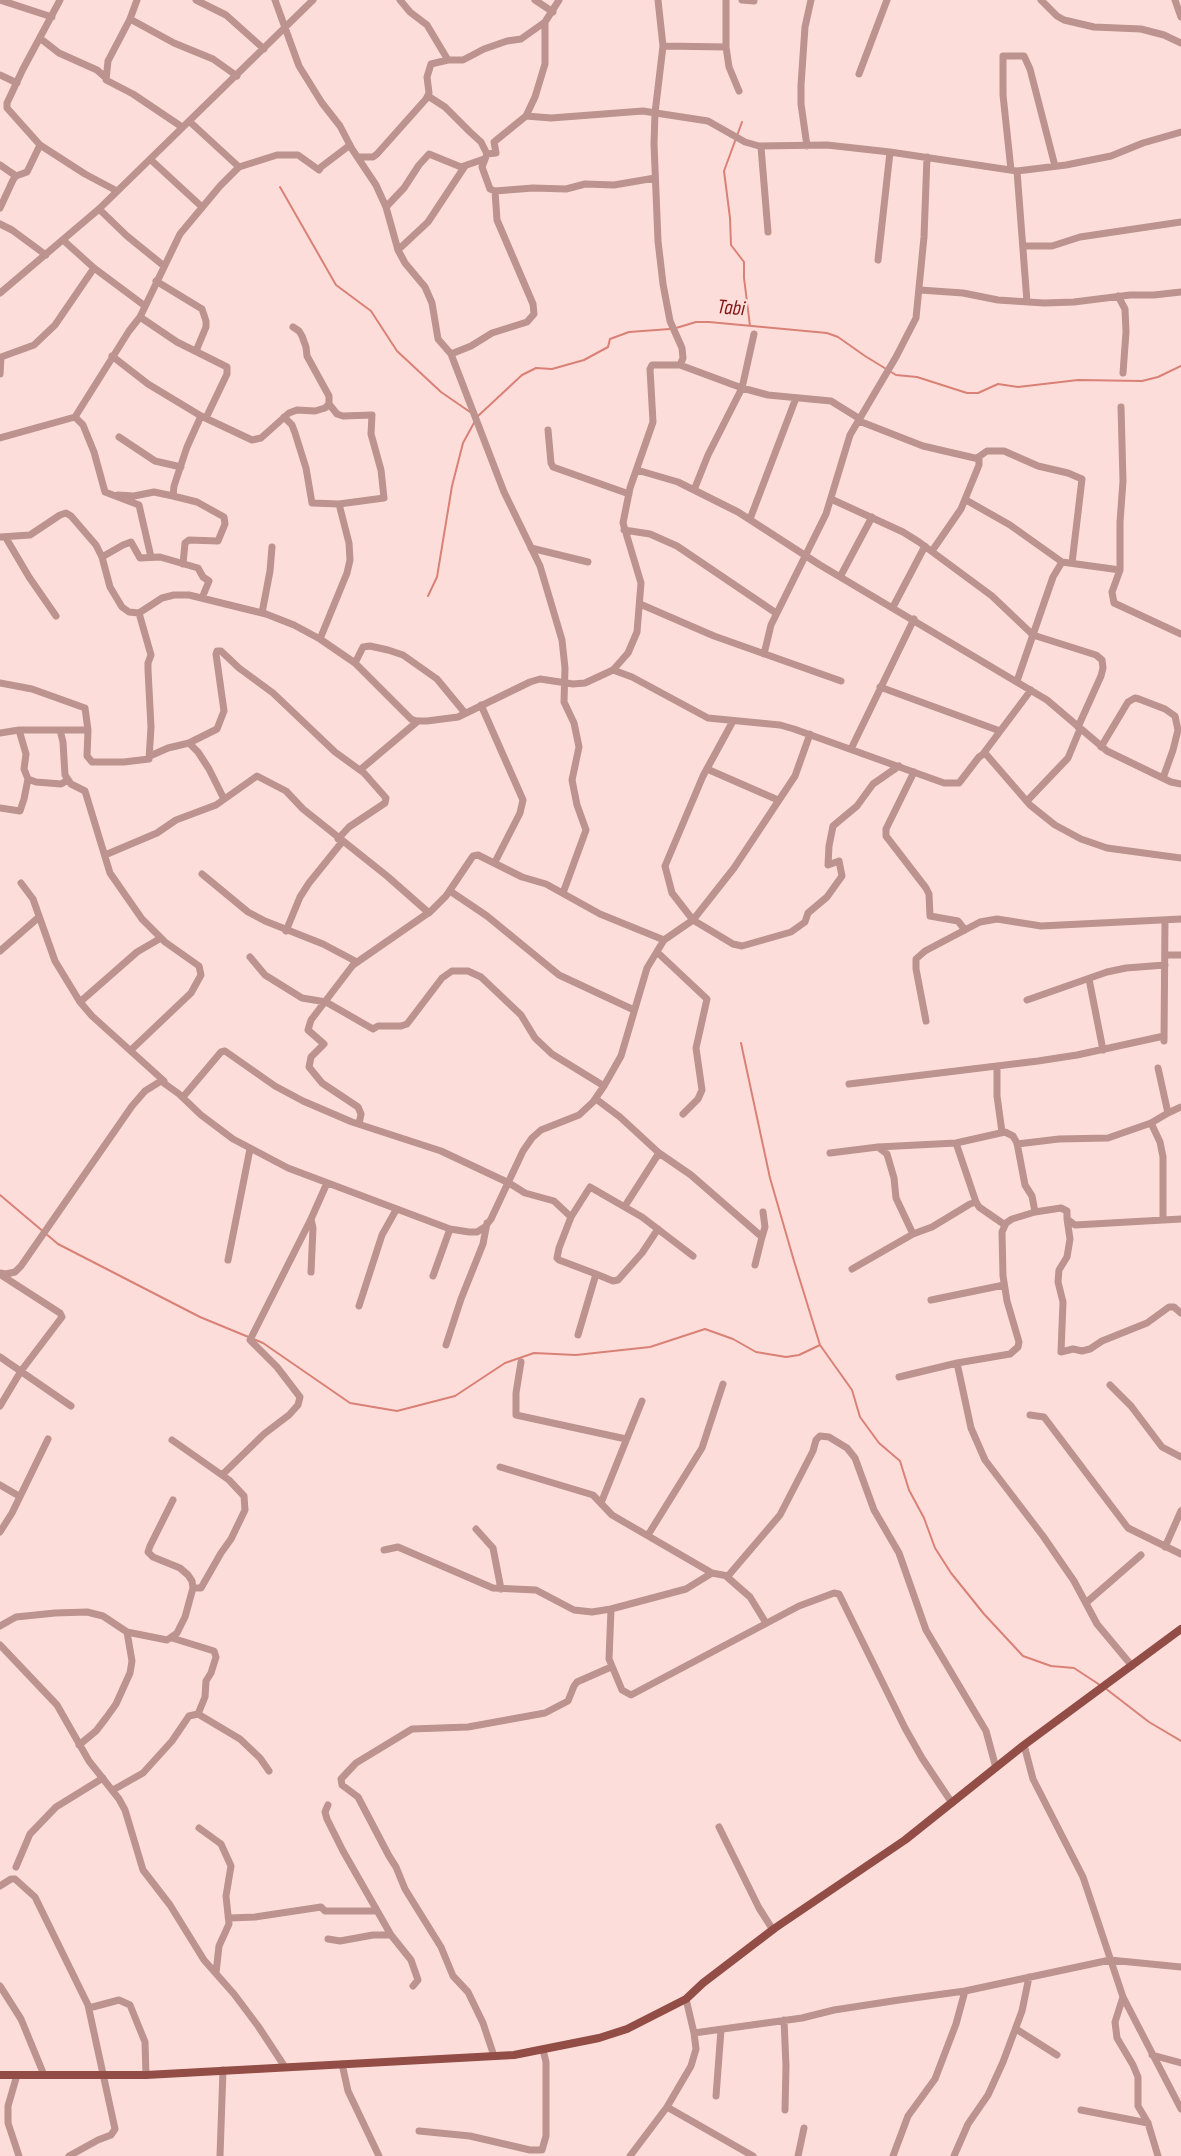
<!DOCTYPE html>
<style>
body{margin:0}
canvas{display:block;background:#fdddd9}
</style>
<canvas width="1181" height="2156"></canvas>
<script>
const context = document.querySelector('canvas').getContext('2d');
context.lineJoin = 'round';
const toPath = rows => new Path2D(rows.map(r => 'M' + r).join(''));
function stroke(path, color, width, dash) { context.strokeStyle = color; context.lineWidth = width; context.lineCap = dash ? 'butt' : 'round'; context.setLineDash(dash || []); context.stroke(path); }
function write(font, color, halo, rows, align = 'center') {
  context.font = font + ' "Sofia Sans Condensed",sans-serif'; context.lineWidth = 5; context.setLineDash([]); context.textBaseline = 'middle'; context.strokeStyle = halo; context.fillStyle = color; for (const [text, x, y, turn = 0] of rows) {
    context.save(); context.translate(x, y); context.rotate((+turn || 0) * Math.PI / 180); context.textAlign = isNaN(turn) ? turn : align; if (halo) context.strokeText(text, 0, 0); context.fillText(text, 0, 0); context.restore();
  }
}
const stream = toPath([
 [742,122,724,171,730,218,731,245,744,262,744,278,750,326],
 [280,187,336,285,371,311,397,351,441,392,470,412],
 [676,328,696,322,709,322,827,333,838,337,865,356,896,375,917,377,967,393,978,393,998,384,1018,387,1078,380,1142,381,1158,377,1181,366],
 [478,416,522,375,536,368,552,369,584,360,608,347,610,339,629,332,670,329],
 [428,596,437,577,452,486,463,443,475,421],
 [741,1043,770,1178,794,1261,820,1345,852,1390,860,1417,879,1443,900,1461,909,1490,924,1518,935,1548,951,1573,984,1614,1023,1656,1051,1666,1074,1668,1100,1685],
 [0,1195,58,1244,200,1317,263,1343,350,1403,397,1411,455,1396,505,1363,534,1353,576,1355,650,1347,705,1329,733,1339,756,1352,786,1357,799,1355,820,1345],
 [1105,1688,1149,1722,1181,1741]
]);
const minor = toPath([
 [0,0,52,17],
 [60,0,23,69,7,103,7,108,40,145,85,174,117,191],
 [196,0,226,15,264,49],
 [275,0,299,66,322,103,340,126,352,149,376,185,386,207,398,250,405,263,425,287,432,303,438,339,451,354,504,492,540,566,562,640,565,668,564,702,574,723,579,747,572,780,577,805,586,830,563,893],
 [400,0,410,12,427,25,448,60],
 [535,0,553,12],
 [742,0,754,1],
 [1041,0,1057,16,1064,20,1094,27,1141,29,1164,35,1181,43],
 [1175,0,1181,17],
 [130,19,137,0],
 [41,39,59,53,97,70,105,77],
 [663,46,726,47,726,0],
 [726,47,729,67,739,91],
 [859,74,887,0],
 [0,75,17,83],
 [428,96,445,107,470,132,481,142,487,154,496,153,494,142,526,116,535,97,545,64,545,22],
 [526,116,551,118,643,111,708,121,745,142,759,146,827,145,890,152,1017,171,1066,165,1111,156,1143,143,1181,132],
 [189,121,239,167],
 [182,127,133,94,106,80,108,61,130,19,174,43,213,59,237,76],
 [807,146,801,104,801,85,805,27,811,0],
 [761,147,768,232],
 [487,154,482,167,490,189,495,191,533,188,566,189,585,184,614,185,655,178],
 [359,157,373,157,377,154,426,99,429,93,427,77,431,64,448,60,463,60,484,49,507,41,521,39,545,22,559,0],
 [150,159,202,207],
 [0,165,16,176],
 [1011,170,1003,95,1003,56,1024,56,1030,69,1055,166],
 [1017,171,1027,302],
 [386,207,404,188,419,165,429,154,461,167,484,159],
 [0,208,13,180,16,176,27,172,40,145],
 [99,209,127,236,164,266],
 [0,224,12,230,46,255],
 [63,240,94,268,145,306],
 [1023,246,1052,246,1080,237,1181,222],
 [398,250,428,222,465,166],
 [878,260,890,152],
 [156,281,202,309,206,321,206,327,196,351],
 [920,290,963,293,998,300,1044,303,1074,302,1130,295,1154,295,1181,292],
 [0,293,99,209,313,0],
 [1118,296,1125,309,1126,332,1123,373],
 [140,317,177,342,227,367,227,374,206,418],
 [451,354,471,346,492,333,527,322,534,314,533,304,497,220,495,191],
 [112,356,148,384,201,416,252,440,261,438,289,413,297,410,315,411,325,408,329,404],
 [680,365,742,388,768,395,831,401,860,419],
 [0,374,1,357,34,345,55,325,94,268],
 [75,417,129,331,140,317,180,234,220,186,239,167,277,155,298,155,319,170,321,167,350,145],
 [284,417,292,425,295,433,306,468,312,503,339,504,384,498,381,470,371,434,372,415,343,416,337,414,329,404,329,396,307,356,306,347,302,336,299,331,293,327],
 [859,421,923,446,979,459,979,465,961,509,932,551],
 [548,430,551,463,553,467,629,494],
 [119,437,155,461,181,467],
 [0,438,75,417,83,425,94,452,105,492,139,505,151,557],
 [977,458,987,451,1004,451,1038,466,1068,473,1082,479,1072,563],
 [637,470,678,482,738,512,820,565,1047,700,1107,751,1171,782,1181,784],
 [694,490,708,455,742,388,754,334],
 [118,495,134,496,154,492,173,496,197,502,224,517,225,524,218,541,189,540,185,543,183,564],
 [173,496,174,486,187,447,201,416],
 [831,499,903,532,919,542,992,596,1033,635,1096,655,1102,660,1103,668,1101,676,1078,727],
 [966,500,1010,525,1062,562],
 [750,519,796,398],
 [624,530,650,534,677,546,776,613],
 [0,537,30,535,60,515,66,513,71,516,96,545,102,557,110,587,122,607,129,612,139,613,162,598,174,595,189,595,266,614,294,625,320,639,355,663,411,719,416,721,427,721,458,717,530,682,540,679,573,684,585,683,613,670,632,677,708,718,780,725,794,729,944,783,959,783,979,757,985,753,1030,805,1055,825,1081,839,1107,848,1181,858],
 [6,538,29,577,56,616],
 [531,548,588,562],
 [102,557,123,545,131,542,140,558,160,557,198,568,203,577,209,581,202,598],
 [1120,570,1120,522,1123,481,1121,407],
 [840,577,872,517],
 [640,604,714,636,841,681],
 [893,607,925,546],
 [262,613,270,571,272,547],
 [320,639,347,573,350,560,349,543,339,504],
 [764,654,771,625,826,514,850,435,896,357,916,318,924,237,927,157],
 [355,663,363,647,370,646,388,650,403,655,437,679,465,713],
 [613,670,628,653,637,632,641,583,623,523,630,488,653,422,650,369,652,365,680,365,683,358,682,348,670,321,663,284,658,241,654,144,655,113,663,46,658,0],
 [1017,681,1053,577,1062,562,1120,570,1112,592,1114,603,1181,634],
 [0,683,32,689,85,708,88,730],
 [880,687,1000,731],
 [481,705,523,800,520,813,495,862],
 [733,721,703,776,665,866,672,893,693,920,733,944,742,946,791,932,805,922,808,913,827,897,842,876,839,861,828,865,829,846,833,826,857,806,873,784,899,766],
 [60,730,63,742,65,775,71,784,85,791,110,873,142,919,165,942,199,966,201,975,191,993,131,1050],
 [0,733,19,730,88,730,87,756,92,762,124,762,149,759,151,727,148,670,148,663,151,655,139,613],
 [189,743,198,752,209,769,224,799],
 [1101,747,1128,702,1135,698,1139,699,1165,709,1175,716,1178,730,1173,750,1163,778],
 [851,749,914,619],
 [983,754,1031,690],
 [150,756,168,748,189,743,217,729,224,711,216,654,217,651,221,651,239,668,273,693,335,752,364,773,386,798,385,803,349,827,338,839],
 [707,769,778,800],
 [360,770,418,721],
 [914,772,886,829,886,836,926,888,929,894,930,916,958,921,965,930],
 [28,779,36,782,61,784,68,780],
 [1027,801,1068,758,1080,729],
 [0,808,20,811,24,799,28,779,24,769,26,754,19,730],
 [105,855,157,833,176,820,216,805,257,776,286,791,303,809,387,876,429,913],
 [202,874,248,912,265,921,323,944,357,962],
 [21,883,33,899,55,961,80,1002,92,1016,164,1081],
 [450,891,487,916,559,975,634,1010],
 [286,931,300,897,309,883,342,842],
 [0,951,39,917],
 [657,952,707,999,696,1048,702,1090,698,1099,683,1114],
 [1165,955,1181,955],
 [250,957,265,975,302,998,326,1002,373,1029,378,1026,401,1026,407,1024,442,978,452,971,468,971,481,977,521,1015,535,1038,552,1054,604,1086],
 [1089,979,1103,1050],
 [1027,1000,1107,972,1126,968,1165,965],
 [80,1002,137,952,161,938],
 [926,1021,916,969,916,959,925,951,980,922,997,919,1041,926,1181,919],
 [1164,1041,1165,920],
 [997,1068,997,1096,1002,1132],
 [849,1084,1038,1061,1077,1055,1164,1036],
 [183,1097,221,1052,225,1051,275,1086,303,1101,352,1122,441,1151,509,1183,525,1193,554,1201,571,1217],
 [596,1099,620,1117,659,1153,691,1175,762,1237,765,1227,763,1212],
 [1168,1113,1181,1107],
 [1151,1123,1160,1142,1163,1157,1163,1220],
 [359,1124,361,1114,358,1107,322,1083,309,1067,311,1057,324,1044,308,1030,311,1020,353,965,431,911,446,896,473,856,478,855,522,877,546,884,600,914,664,940],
 [956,1143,976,1202],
 [1017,1144,1059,1139,1108,1138,1151,1123,1168,1113,1158,1068],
 [878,1147,887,1154,894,1178,896,1198,913,1234],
 [830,1153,878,1147,956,1143,1005,1132,1013,1136,1017,1143,1025,1185,1032,1196,1035,1212],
 [625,1206,659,1153],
 [1067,1219,1070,1239,1067,1257,1059,1270,1058,1282,1063,1302,1061,1352,1073,1349,1082,1351,1090,1349,1102,1341,1147,1323,1169,1307,1174,1307,1181,1313],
 [228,1260,250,1149],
 [755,1265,762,1237],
 [852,1269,913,1234,932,1227,970,1204,976,1202,979,1207,1005,1225],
 [311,1272,313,1228,311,1219,327,1183],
 [0,1273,6,1274,15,1272,21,1266,132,1106,145,1091,161,1081,179,1094,201,1115,233,1139,288,1168,450,1229,469,1232,477,1232,485,1227,491,1219,523,1151,532,1138,541,1130,579,1115,593,1102,604,1086,621,1056,647,968,664,940,693,920,734,868,795,776,810,734],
 [596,1274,613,1281,618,1280,642,1253,658,1229],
 [433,1276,450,1229],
 [931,1300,1004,1285],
 [359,1306,382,1235,396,1210],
 [578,1335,596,1274,559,1260,557,1258,559,1248,571,1217,590,1187,642,1217,693,1256],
 [446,1345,461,1299,483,1244,487,1223],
 [0,1357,71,1406],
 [521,1362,516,1393,516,1415,626,1439],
 [899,1377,957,1363],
 [1110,1385,1131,1406,1162,1447,1181,1457],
 [0,1406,21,1371,62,1317,60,1313,1,1275],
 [1030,1415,1044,1417,1128,1528,1181,1554],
 [172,1440,229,1480,244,1496,245,1510,231,1539,221,1553,201,1588,193,1588],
 [500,1467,593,1495,612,1515,712,1573],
 [222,1475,264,1434,289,1415,298,1405,300,1397,277,1367,250,1340,311,1219],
 [0,1485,19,1496],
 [601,1503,642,1401],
 [476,1529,493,1548,501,1589],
 [0,1532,12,1513,48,1439],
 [648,1535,702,1448,723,1384],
 [1165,1547,1181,1511],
 [384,1550,398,1547,493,1588,536,1590,574,1610,592,1612,611,1609,686,1589,712,1573,728,1576,780,1515,813,1451,816,1440,820,1436,829,1437,847,1448,855,1458,874,1510,899,1553,926,1630,986,1731,996,1768],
 [726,1576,750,1597,766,1623],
 [1087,1602,1141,1555],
 [611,1609,609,1659,622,1690,631,1695,799,1606,834,1593,839,1594,905,1728,922,1758,952,1803],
 [0,1626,16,1617,55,1613,87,1612,103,1616,127,1632,132,1661,130,1673,116,1704,106,1718,96,1731,79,1745],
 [127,1632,167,1640,177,1633,185,1617,193,1588,192,1581,188,1575,180,1568,153,1557,148,1552,150,1546,173,1500],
 [172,1638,214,1651,216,1657,211,1673,206,1681,205,1697,198,1714],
 [0,1645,57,1705,89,1761,119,1799,125,1810,143,1870,170,1905,204,1960,234,1994,258,2026,285,2067],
 [1132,1666,1097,1624,1074,1581,1043,1536,985,1460,971,1428,957,1363,1010,1354,1018,1347,1019,1342,1007,1301,1003,1276,1002,1232,1006,1223,1012,1219,1035,1212,1061,1208,1067,1211,1067,1219,1075,1225,1181,1219],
 [1024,1745,1033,1779,1083,1877,1123,1997,1181,2109],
 [113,1790,143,1773,172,1741,189,1716,198,1714,240,1739,260,1758,269,1771],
 [328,1805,325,1812,327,1819,343,1851,391,1935,411,1960,418,1980,413,1986],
 [719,1827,759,1908,773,1930],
 [199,1828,221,1844,231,1866,226,1896,229,1924,219,1946,216,1973],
 [16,1867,30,1834,56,1807,103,1778],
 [0,1886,11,1879,15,1879,35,1897,88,2005,115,2129,111,2135,98,2140,69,2156],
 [230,1918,255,1917,321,1907,325,1911,377,1911],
 [328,1939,340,1941,373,1935,391,1935],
 [0,1986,21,2019,44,2075],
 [1123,1997,1115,2022,1117,2038,1133,2065,1138,2077,1138,2106,1148,2123,1158,2156],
 [89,2008,119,2000,130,2005,145,2042,146,2075],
 [784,2020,786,2066,785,2110],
 [1016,2029,1057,2055],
 [694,2033,802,2018,834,2010,899,2000,965,1991,1110,1960,1181,1967],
 [1152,2055,1181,2063],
 [494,2056,483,2023,468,1992,453,1976,441,1947,405,1889,396,1867,389,1856,358,1797,342,1785,341,1779,356,1763,412,1729,468,1727,545,1713,568,1701,574,1686,577,1682,611,1667],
 [342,2064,348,2091,379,2156],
 [17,2075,8,2106,8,2123,19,2156],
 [716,2096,721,2030],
 [667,2107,753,2156],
 [1081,2110,1148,2123],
 [419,2131,470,2136,530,2150,542,2150,546,2136,546,2062,543,2050],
 [220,2156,223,2070],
 [630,2156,667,2107,691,2066,696,2049,694,2033,686,1999],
 [798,2156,804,2128],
 [893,2156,908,2116,935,2079,956,2024,965,1991],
 [954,2156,968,2124,988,2095,1003,2062,1022,2011,1029,1977]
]);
const major = toPath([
 [0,2075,146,2075,514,2055,599,2038,627,2029,686,1999,703,1983,775,1928,905,1840,1024,1745,1181,1629]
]);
const waterNames = [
 ["Tabi",731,309,5]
];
stroke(stream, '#d98177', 2);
stroke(minor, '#bc938e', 7);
stroke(major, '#924d46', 8);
write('italic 21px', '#7f1614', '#fdddd9', waterNames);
</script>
